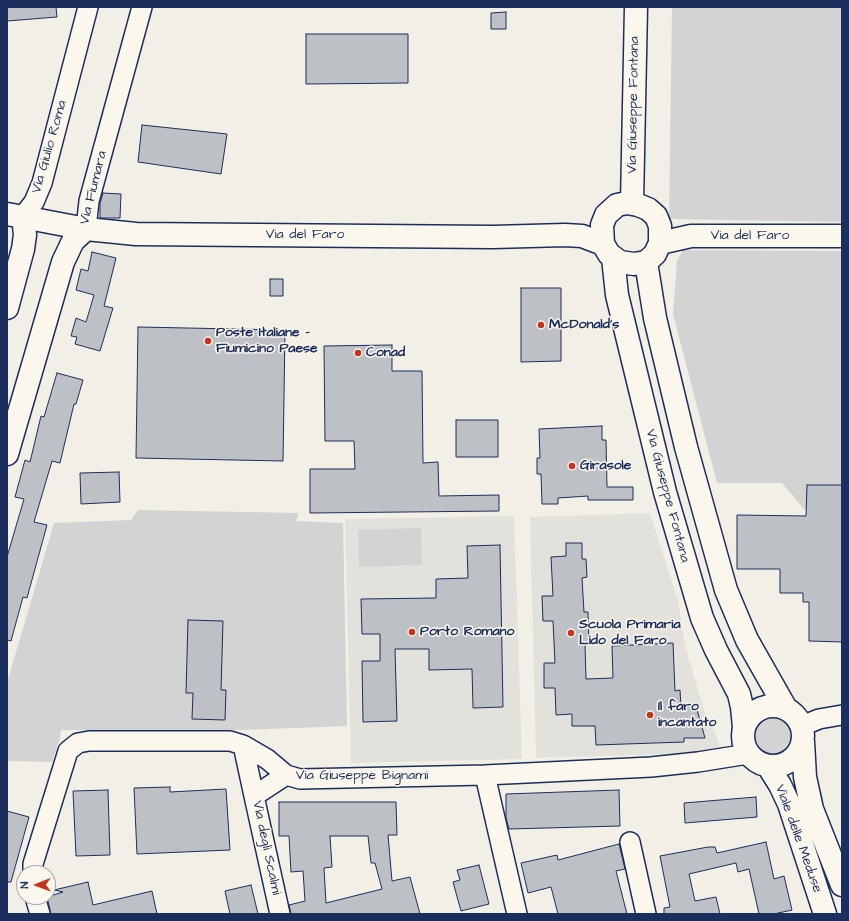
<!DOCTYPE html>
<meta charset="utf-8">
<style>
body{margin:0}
#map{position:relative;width:849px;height:921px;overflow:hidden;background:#f2efe6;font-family:"Architects Daughter",sans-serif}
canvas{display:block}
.frame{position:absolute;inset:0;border:8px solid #1b2f5e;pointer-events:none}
.north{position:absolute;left:16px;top:865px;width:40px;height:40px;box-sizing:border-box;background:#fbf7ec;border:1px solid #a1a7b3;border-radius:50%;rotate:269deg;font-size:11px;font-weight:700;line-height:16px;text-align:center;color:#1b2f5e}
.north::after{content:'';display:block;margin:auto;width:14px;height:18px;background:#c8321e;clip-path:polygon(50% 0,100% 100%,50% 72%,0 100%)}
</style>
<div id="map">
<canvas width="849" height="921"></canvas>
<div class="frame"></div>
<div class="north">N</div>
</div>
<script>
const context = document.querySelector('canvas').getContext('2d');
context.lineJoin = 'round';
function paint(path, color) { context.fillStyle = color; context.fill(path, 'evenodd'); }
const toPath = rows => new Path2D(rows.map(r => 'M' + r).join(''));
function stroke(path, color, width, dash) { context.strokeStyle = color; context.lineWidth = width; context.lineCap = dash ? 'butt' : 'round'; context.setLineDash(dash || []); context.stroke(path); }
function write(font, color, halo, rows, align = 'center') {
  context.font = font + ' "Architects Daughter",sans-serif'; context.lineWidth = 3; context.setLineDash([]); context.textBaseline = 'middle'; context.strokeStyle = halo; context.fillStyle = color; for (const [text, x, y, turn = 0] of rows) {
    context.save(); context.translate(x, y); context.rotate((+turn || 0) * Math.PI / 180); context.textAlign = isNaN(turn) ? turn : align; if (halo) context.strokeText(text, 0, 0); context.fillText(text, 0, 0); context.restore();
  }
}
const built = toPath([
 [650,513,678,601,685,646,705,713,719,742,718,750,705,753,536,758,530,517],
 [514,516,522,759,351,763,345,519]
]);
const green = toPath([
 [672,7,842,7,842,222,669,219],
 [683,250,842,251,842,509,804,509,782,483,717,483,673,314,677,261],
 [138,510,299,513,296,521,343,523,347,726,242,730,61,730,60,738,52,762,7,761,7,683,54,523,131,520],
 [421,528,422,565,359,567,358,530],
 '752 735a21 21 0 1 1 42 0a21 21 0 1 1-42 0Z'
]);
const building = toPath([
 [7,7,56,7,57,17,7,21,7,7],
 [506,12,506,29,491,29,491,13,506,12],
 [306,34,408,34,408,83,306,84,306,34],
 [142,125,227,134,221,174,138,162,142,125],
 [103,193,121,194,120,218,100,218,100,203,103,193],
 [92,252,116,258,104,306,113,308,100,351,75,344,77,337,71,336,76,318,86,322,94,295,76,290,81,269,88,271,92,252],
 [270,279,283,279,283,296,270,296,270,279],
 [521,288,561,288,561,361,521,362,521,288],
 [138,327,285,330,283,461,136,458,138,327],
 [392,345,392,371,422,371,423,463,438,462,439,496,499,495,499,511,310,513,310,469,355,469,354,441,325,441,324,346,392,345],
 [57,373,83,380,76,404,74,404,60,463,52,461,34,522,47,525,27,598,23,597,11,641,7,640,7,557,24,499,15,497,25,460,30,462,41,416,44,417,57,373],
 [456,420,498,420,498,457,456,457,456,420],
 [602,426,602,440,606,440,607,487,633,487,633,500,588,500,588,496,558,498,558,504,542,504,541,474,537,474,537,458,540,458,539,429,602,426],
 [119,472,120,502,81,504,80,473,119,472],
 [807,485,842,485,842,642,809,641,809,602,803,602,803,593,780,593,780,569,737,569,737,515,806,516,807,485],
 [566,543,582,543,582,559,586,559,587,577,582,578,584,612,588,612,589,645,585,645,586,679,613,678,612,646,673,643,675,691,680,690,681,707,696,706,705,738,684,738,684,742,596,745,595,726,572,726,572,714,556,715,555,688,544,688,544,663,555,663,553,621,543,621,542,596,553,596,551,557,566,556,566,543],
 [500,545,503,707,473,708,472,669,429,670,429,649,395,649,397,721,363,722,362,661,380,661,380,634,362,634,361,599,436,598,436,579,468,578,467,546,500,545],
 [188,620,223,621,221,690,226,690,225,720,192,719,193,693,186,693,188,620],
 [170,787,170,792,226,789,230,850,137,854,134,788,170,787],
 [108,790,110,855,76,856,73,791,108,790],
 [619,790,620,826,509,829,506,818,506,794,619,790],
 [756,797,757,817,685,823,684,803,756,797],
 [279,802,396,802,397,835,388,835,392,881,410,877,420,914,291,914,289,905,305,901,303,871,291,872,289,836,279,836,279,802],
 [330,836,368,836,371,863,375,863,382,889,326,903,324,868,332,867,330,836],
 [7,811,29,817,11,882,7,882,7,811],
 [766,842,774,879,784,876,792,910,774,914,759,914,749,869,738,872,736,863,689,874,695,901,716,897,720,914,664,914,664,908,670,907,660,856,708,847,715,847,717,853,766,842],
 [619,844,625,869,616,871,627,914,558,914,551,887,528,893,521,863,557,855,558,860,619,844],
 [479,865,489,904,461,911,453,882,460,880,457,870,479,865],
 [88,882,93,905,152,891,157,914,51,914,47,897,63,892,54,890,88,882],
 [251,885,258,914,230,914,225,891,251,885]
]);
const minor = toPath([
 [23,216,34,202,42,183,88,7],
 [86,229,89,201,142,7],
 [802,726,819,719,842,715],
 [243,745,254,796],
 [485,775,517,914],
 [630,842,646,914],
 [33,873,33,864,68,751,78,743,89,741,230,741,243,745,267,759,286,775,300,779,485,775,651,767,698,762,748,754],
 [35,897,40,914],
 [280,914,254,796,286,775]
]);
const tertiary = toPath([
 [627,203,638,205,648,209,656,216,660,226,660,243,655,254,646,262,634,264,620,262,609,254,603,244,602,225,606,215,617,205,627,203],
 [632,203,636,7],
 [7,214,86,229,136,234,493,237,565,235,582,236,603,244],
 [660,243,691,236,842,236],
 [613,258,617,295,665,492,702,618,716,650,739,694,742,707,744,727],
 [646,262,655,318,686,447,726,590,747,640,785,707],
 [7,308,23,249,25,235,23,216],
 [7,454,63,262,73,241,86,229],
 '743 736a30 30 0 1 1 60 0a30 30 0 1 1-60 0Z',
 [803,742,805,777,812,809,842,885],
 [768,766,780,785,789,804,825,914]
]);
const markers = [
 [541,325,4,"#c8321e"],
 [208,341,4,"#c8321e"],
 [358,353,4,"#c8321e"],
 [572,466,4,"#c8321e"],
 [412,632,4,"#c8321e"],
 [571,633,4,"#c8321e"],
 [650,715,4,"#c8321e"]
];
const streetNames = [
 ["Via Giuseppe Fontana",634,105,-89],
 ["Via Giulio Roma",50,147,-74],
 ["Via Fiumara",94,188,-76],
 ["Via del Faro",305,235],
 ["Via del Faro",750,236],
 ["Via Giuseppe Fontana",667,496,75],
 ["Via Giuseppe Bignami",362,776],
 ["Viale delle Meduse",798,839,70],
 ["Via degli Scalmi",266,848,78]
];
const poiNames = [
 ["McDonald's",549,325],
 ["Poste Italiane –",216,333],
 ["Fiumicino Paese",216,349],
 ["Conad",366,353],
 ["Girasole",580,466],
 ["Scuola Primaria",579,625],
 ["Lido del Faro",579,641],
 ["Porto Romano",420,632],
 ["Il faro",658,707],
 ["incantato",658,723]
];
paint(built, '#e2e1dc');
paint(green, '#d2d3d2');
paint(building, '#bdc0c4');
stroke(building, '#1b2f5e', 1);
stroke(minor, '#1b2f5e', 22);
stroke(tertiary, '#1b2f5e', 25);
stroke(minor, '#fbf7ec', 19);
stroke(tertiary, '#fbf7ec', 22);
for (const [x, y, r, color] of markers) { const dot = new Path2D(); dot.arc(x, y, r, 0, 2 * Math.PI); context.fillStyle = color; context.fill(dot); stroke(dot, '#fbf7ec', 1.5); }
write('14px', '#1b2f5e', '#fbf7ec', streetNames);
write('bold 14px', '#1b2f5e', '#fbf7ec', poiNames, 'left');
</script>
